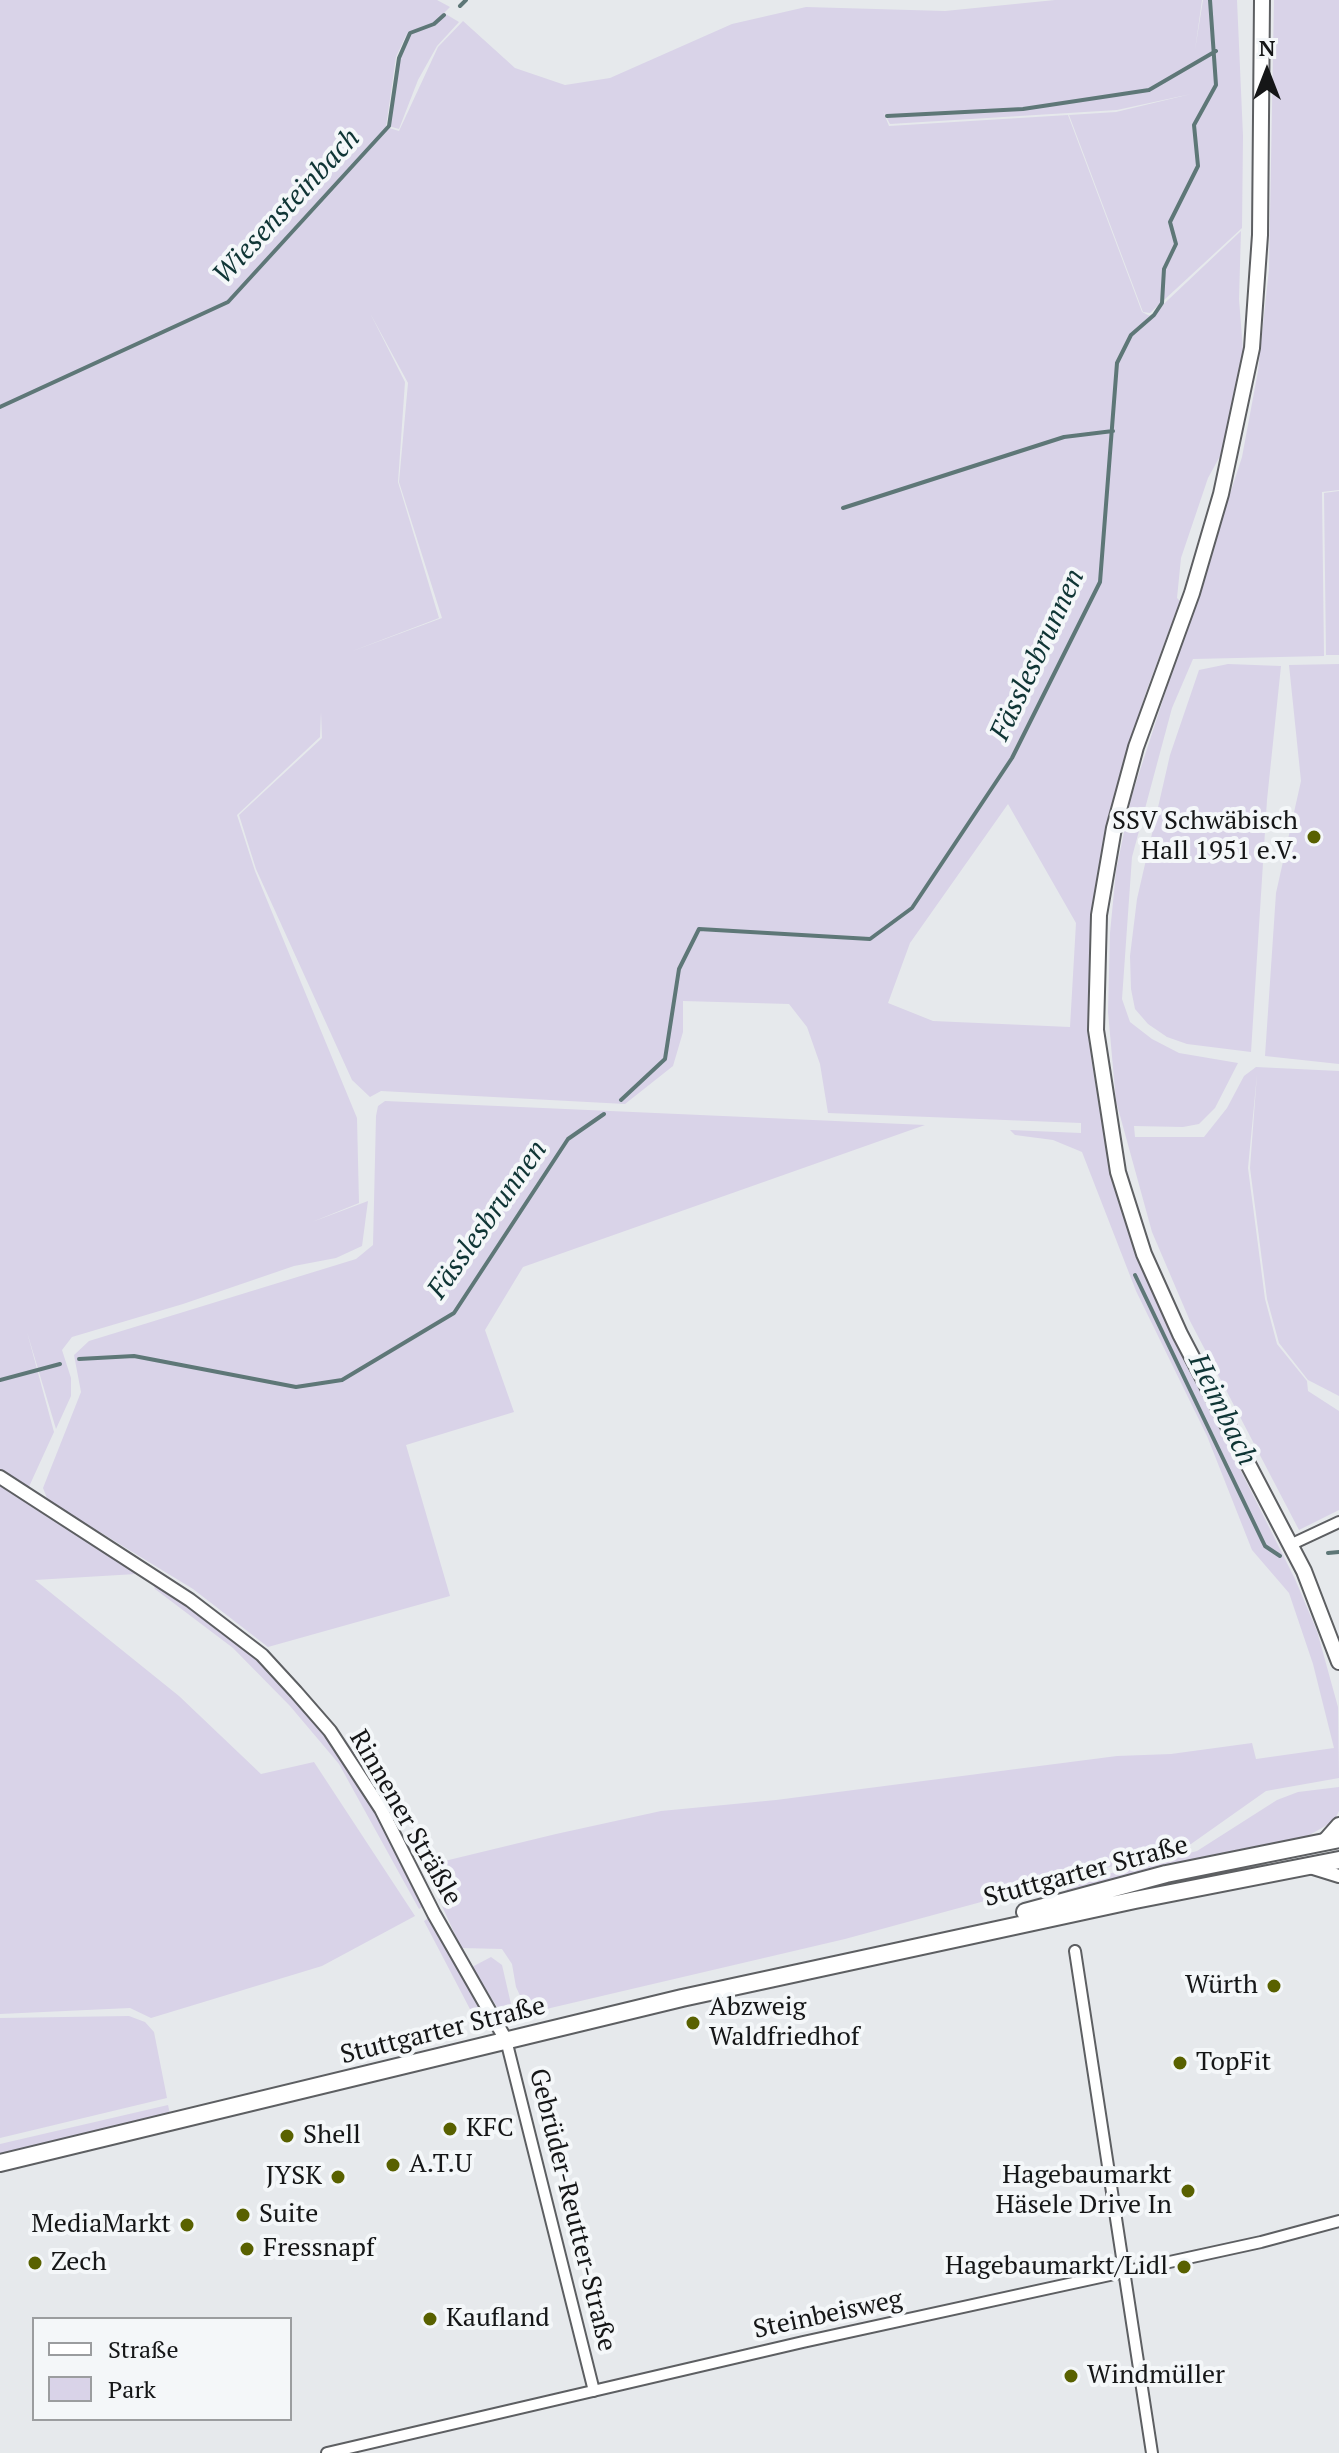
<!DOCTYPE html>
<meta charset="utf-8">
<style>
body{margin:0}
#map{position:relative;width:1339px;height:2453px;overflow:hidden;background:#e6e9ec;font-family:"PT Serif",serif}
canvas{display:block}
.legend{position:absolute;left:32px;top:2317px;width:260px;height:104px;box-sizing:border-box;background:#f4f7f9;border:2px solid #9b9d9f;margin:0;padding:10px 14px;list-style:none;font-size:24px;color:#151617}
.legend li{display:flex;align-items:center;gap:16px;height:40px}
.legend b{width:40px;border:2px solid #9b9d9f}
.north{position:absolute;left:1227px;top:32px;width:80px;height:80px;-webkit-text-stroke:6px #f4f7f9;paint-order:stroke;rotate:0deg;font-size:22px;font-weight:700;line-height:32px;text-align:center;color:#151617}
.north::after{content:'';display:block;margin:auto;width:28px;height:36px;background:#151617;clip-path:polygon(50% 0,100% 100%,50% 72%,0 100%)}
</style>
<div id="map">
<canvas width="1339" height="2453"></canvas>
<ul class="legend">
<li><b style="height:10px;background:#fff"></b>Straße</li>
<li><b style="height:22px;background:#d9d3e8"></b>Park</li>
</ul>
<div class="north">N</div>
</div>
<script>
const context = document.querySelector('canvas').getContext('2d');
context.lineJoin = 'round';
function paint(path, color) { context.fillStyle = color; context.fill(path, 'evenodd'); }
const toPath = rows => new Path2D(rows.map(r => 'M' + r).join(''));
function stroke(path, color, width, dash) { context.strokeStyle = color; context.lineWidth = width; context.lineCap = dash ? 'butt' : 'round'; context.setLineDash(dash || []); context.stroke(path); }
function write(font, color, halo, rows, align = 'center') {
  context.font = font + ' "PT Serif",serif'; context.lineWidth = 8; context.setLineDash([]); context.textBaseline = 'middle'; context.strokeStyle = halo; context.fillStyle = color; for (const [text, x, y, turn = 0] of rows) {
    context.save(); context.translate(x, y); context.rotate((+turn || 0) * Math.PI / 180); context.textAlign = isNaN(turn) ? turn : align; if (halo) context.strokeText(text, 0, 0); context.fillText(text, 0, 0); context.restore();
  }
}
const green = toPath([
 [0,0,437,0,450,7,444,13,459,22,437,46,418,80,399,129,388,126,398,57,408,31,396,57,386,127,399,131,438,47,463,21,515,68,565,85,610,78,732,24,806,7,945,11,1055,0,1202,0,1195,50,1203,0,1237,0,1243,136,1242,228,1150,313,1143,312,1069,115,1116,112,1191,94,1117,110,890,124,883,111,889,126,1068,115,1142,312,1148,315,1151,316,1241,231,1239,299,1244,363,1230,438,1208,478,1181,558,1177,598,1180,601,1145,695,1109,814,1093,915,1088,997,1091,1057,1102,1122,1130,1233,1157,1303,1295,1579,1317,1631,1338,1707,1339,1778,1266,1791,1191,1844,1165,1852,845,1939,542,2010,524,2004,516,1987,512,1964,502,1949,461,1948,424,1866,556,1834,661,1811,776,1800,1117,1756,1171,1754,1252,1743,1256,1759,1334,1748,1313,1664,1289,1593,1252,1550,1207,1436,1136,1291,1082,1152,1053,1140,1015,1135,1010,1130,1081,1133,1081,1123,828,1113,820,1064,807,1027,789,1004,683,1001,683,1032,673,1066,625,1104,381,1091,370,1097,352,1080,256,869,239,815,322,738,321,712,320,737,237,815,255,871,357,1118,359,1203,312,1222,368,1201,362,1246,336,1258,294,1266,183,1304,72,1337,62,1350,71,1378,71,1396,56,1429,27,1332,54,1432,27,1491,0,1473],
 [370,313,408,383,399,482,442,618,350,652,439,618,398,482,405,382],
 [1008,804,1076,923,1070,1027,933,1021,888,1003,910,943],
 [1274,0,1339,0,1339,490,1322,492,1324,656,1193,659,1172,708,1132,857,1122,999,1130,1022,1152,1039,1179,1053,1238,1063,1215,1108,1199,1124,1183,1127,1134,1126,1135,1137,1204,1137,1227,1108,1244,1076,1256,1067,1339,1071,1339,1396,1308,1380,1279,1343,1267,1299,1250,1168,1257,1074,1248,1168,1265,1299,1277,1344,1307,1381,1308,1391,1339,1411,1339,1510,1299,1530,1190,1321,1152,1232,1116,1101,1108,1012,1110,933,1116,871,1131,798,1242,457,1258,371,1269,269],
 [1339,491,1339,655,1326,655,1324,493],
 [1228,664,1281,666,1267,800,1251,1052,1187,1044,1167,1037,1148,1024,1135,1009,1131,989,1130,956,1137,899,1170,755,1199,670],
 [1339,664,1339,1064,1265,1056,1276,893,1301,781,1289,665],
 [385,1101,925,1125,523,1267,485,1330,514,1412,406,1445,450,1596,268,1647,193,1589,59,1507,47,1498,43,1488,81,1392,74,1355,89,1341,356,1259,373,1245,376,1116,378,1106],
 [0,1485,136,1574,35,1580,179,1696,261,1774,314,1762,415,1916,322,1966,151,2018,130,2008,0,2014],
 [153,1583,159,1583,272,1670,322,1726,359,1782,424,1906,419,1909,339,1764,290,1706,233,1648,155,1589],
 [1339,1787,1339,1811,1334,1821,1306,1837,1201,1858,1072,1893,1066,1890,1069,1884,1197,1851,1277,1800,1298,1792],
 [430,1917,483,2013,472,2013,424,1921],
 [491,1957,502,1965,511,2004,497,2007,472,1967],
 [129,2016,145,2022,154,2032,167,2098,0,2138,0,2018],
 [168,2105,170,2114,0,2154,0,2144]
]);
const stream = toPath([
 [460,6,466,0],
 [887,116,1023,109,1149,90,1216,51],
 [0,407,228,302,389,126,399,58,410,33,434,24,444,15],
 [843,508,1064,437,1113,431],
 [621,1100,665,1059,679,969,699,929,870,939,912,908,1012,758,1100,582,1117,363,1131,335,1154,315,1162,303,1164,269,1176,244,1170,222,1198,166,1194,125,1216,85,1210,0],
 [1135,1275,1265,1546,1280,1556],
 [79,1359,134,1356,296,1387,342,1380,454,1313,568,1139,604,1114],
 [0,1380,60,1364],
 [1328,1553,1339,1552]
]);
const minor = toPath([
 [1292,1544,1339,1522],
 [1075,1951,1152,2453],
 [506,2040,594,2391],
 [327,2453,803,2342,1261,2242,1339,2221]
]);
const tertiary = toPath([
 [0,1477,190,1600,262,1655,296,1692,330,1731,381,1809,434,1914,506,2040],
 [1310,1867,1339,1876]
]);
const secondary = toPath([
 [1262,0,1260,235,1252,348,1221,494,1192,593,1136,747,1114,828,1099,915,1096,1030,1118,1172,1144,1254,1180,1334,1304,1571,1339,1662],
 [1324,1842,1339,1825]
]);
const primary = toPath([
 [1025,1912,1166,1874,1339,1839],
 [0,2163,682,1998,1135,1900,1339,1860]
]);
const markers = [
 [1314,837,8,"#596100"],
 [1274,1986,8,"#596100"],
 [693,2023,8,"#596100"],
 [1180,2063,8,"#596100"],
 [450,2129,8,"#596100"],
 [287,2136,8,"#596100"],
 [393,2165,8,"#596100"],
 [338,2177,8,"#596100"],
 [1188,2191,8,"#596100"],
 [243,2215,8,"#596100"],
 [187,2225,8,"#596100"],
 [247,2249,8,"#596100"],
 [35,2263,8,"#596100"],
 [1184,2267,8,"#596100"],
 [430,2319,8,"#596100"],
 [1071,2376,8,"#596100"]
];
const poiNames = [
 ["SSV Schwäbisch",1298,822,"right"],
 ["Hall 1951 e.V.",1298,852,"right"],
 ["Würth",1258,1986,"right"],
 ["Abzweig",709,2008],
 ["Waldfriedhof",709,2038],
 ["TopFit",1196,2063],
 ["KFC",466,2129],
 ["Shell",303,2136],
 ["A.T.U",409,2165],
 ["Hagebaumarkt",1172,2176,"right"],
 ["Häsele Drive In",1172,2206,"right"],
 ["JYSK",322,2177,"right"],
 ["Suite",259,2215],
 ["MediaMarkt",171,2225,"right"],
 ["Fressnapf",263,2249],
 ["Zech",51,2263],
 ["Hagebaumarkt/Lidl",1168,2267,"right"],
 ["Kaufland",446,2319],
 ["Windmüller",1087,2376]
];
const streetNames = [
 ["Rinnener Sträßle",405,1818,60],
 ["Stuttgarter Straße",1086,1872,-15],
 ["Stuttgarter Straße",443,2031,-14],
 ["Gebrüder-Reutter-Straße",572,2210,76],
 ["Steinbeisweg",828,2315,-12]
];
const waterNames = [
 ["Wiesensteinbach",287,207,-47],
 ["Fässlesbrunnen",1038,655,-65],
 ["Fässlesbrunnen",488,1220,-55],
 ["Heimbach",1222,1410,64]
];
paint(green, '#d9d3e8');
stroke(stream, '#5e7777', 4);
stroke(minor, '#5d5f62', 14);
stroke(tertiary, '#5d5f62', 16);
stroke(secondary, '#5d5f62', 18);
stroke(primary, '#5d5f62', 20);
stroke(minor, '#fff', 10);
stroke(tertiary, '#fff', 12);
stroke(secondary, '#fff', 14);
stroke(primary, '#fff', 16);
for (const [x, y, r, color] of markers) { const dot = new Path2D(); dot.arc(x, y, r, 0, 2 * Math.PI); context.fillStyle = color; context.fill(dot); stroke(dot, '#f4f7f9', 3); }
write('26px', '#151617', '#f4f7f9', poiNames, 'left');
write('26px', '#151617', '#f4f7f9', streetNames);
write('italic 28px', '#0f3535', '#f4f7f9', waterNames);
</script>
